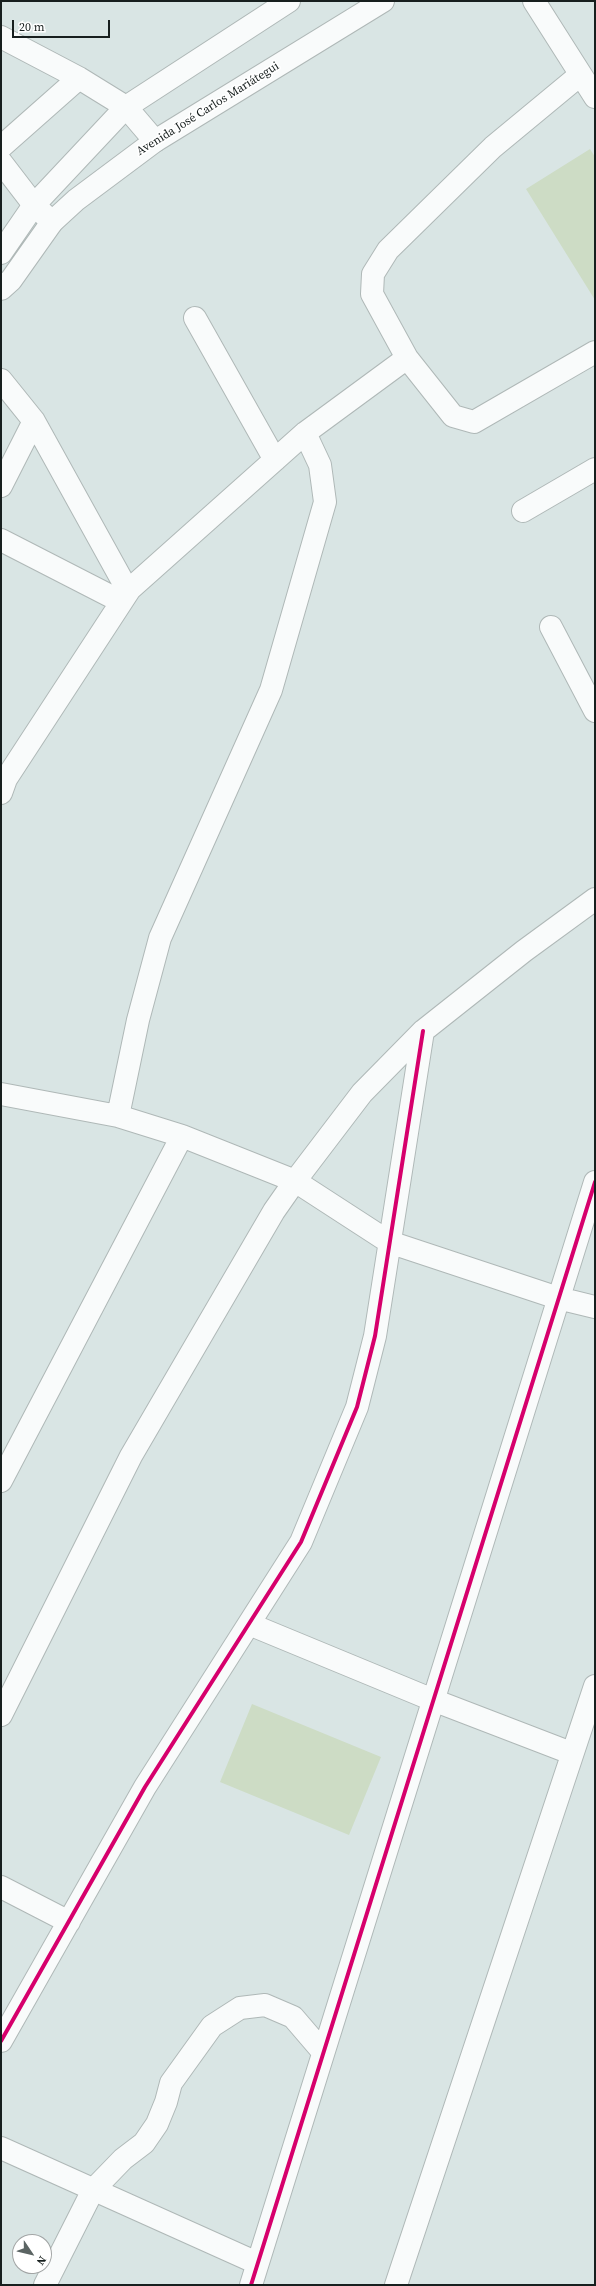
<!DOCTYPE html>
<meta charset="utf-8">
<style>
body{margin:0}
#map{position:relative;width:596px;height:2286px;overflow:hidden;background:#d9e5e4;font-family:"Source Serif 4",serif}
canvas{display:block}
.frame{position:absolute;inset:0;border:2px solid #171f1e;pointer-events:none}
.north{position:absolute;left:12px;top:2234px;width:40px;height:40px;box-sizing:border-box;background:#fff;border:1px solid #a2a5a5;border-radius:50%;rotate:125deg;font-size:11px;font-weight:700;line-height:16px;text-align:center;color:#171f1e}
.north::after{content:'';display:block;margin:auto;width:14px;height:18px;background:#5b6463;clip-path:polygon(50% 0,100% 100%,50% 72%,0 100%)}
.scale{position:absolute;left:12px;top:20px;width:98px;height:18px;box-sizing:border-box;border:2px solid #171f1e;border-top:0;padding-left:5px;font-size:12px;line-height:14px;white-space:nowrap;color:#171f1e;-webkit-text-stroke:3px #fff;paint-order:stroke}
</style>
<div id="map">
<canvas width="596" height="2286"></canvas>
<div class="frame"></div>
<div class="north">N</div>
<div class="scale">20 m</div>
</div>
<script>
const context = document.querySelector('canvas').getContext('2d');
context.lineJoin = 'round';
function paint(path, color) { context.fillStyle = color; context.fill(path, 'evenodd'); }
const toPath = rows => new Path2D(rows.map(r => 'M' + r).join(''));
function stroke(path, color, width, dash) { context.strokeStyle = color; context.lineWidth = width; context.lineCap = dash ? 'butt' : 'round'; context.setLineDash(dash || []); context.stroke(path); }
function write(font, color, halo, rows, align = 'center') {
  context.font = font + ' "Source Serif 4",serif'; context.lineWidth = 3.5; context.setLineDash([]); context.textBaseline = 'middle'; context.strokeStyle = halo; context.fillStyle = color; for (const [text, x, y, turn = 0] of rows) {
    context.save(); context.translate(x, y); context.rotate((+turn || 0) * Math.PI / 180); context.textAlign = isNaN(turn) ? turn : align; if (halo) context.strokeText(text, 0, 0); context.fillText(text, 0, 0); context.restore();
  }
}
const green = toPath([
 [590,149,595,157,595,300,526,189],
 [252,1704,381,1757,349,1835,220,1782]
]);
const street = toPath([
 [534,1,595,97],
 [1,37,79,78,126,107,155,141],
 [580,75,493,147,388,250,373,274,372,294,407,358,453,416,474,422,595,352],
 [1,147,79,78],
 [1,162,34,205,52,222],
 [195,318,275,460],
 [1,380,34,421,128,591],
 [1,486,34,421],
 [523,511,595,469],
 [1,540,120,601],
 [551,627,595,711],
 [1,793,6,779,130,589,305,433,407,358],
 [1,1094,118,1116,182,1136,295,1181,389,1242,558,1298,595,1307],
 [118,1116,138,1020,160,938,271,690,325,502,320,465,305,433],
 [1,1481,182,1136],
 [249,1624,433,1700,571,1753],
 [1,1715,131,1456,274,1211,295,1181,362,1093,423,1031,524,951,595,899],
 [1,1887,69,1922],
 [1,2041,145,1787,301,1542,357,1407,375,1336,423,1031],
 [1,2148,257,2263],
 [45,2285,93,2190,123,2159,144,2143,157,2124,166,2102,171,2083,212,2026,240,2008,265,2005,293,2017,323,2052],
 [251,2285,595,1182],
 [396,2285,595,1686]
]);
const secondary = toPath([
 [1,253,34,205,126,107,289,1],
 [1,289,11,280,52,222,76,200,155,141,383,1]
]);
const cycleway = toPath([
 [1,2041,145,1787,301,1542,357,1407,375,1336,423,1031],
 [251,2285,595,1182]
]);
const streetNames = [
 ["Avenida José Carlos Mariátegui",208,109,-32]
];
paint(green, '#cddcc5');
stroke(street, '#afb8b7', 24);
stroke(secondary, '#afb8b7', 24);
stroke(street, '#f9fbfb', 22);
stroke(secondary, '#f9fbfb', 22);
stroke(cycleway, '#d6006c', 4);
write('12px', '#171f1e', '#fff', streetNames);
</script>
